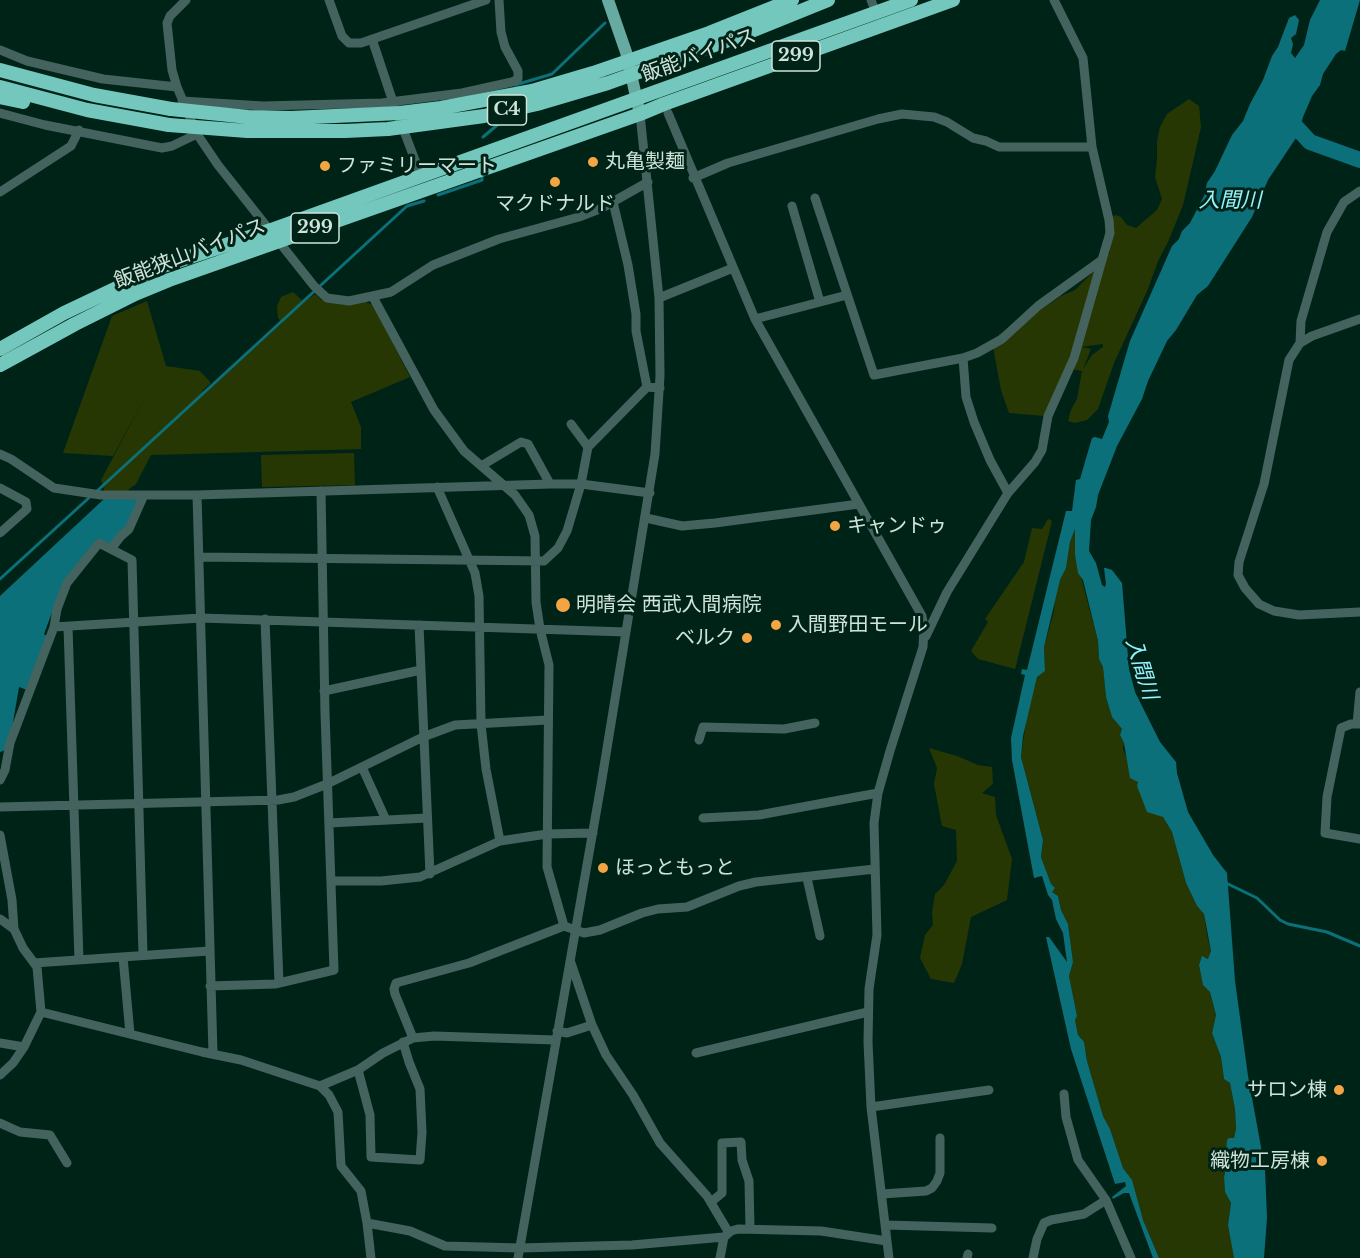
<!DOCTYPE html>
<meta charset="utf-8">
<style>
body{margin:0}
canvas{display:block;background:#002317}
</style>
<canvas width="1360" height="1258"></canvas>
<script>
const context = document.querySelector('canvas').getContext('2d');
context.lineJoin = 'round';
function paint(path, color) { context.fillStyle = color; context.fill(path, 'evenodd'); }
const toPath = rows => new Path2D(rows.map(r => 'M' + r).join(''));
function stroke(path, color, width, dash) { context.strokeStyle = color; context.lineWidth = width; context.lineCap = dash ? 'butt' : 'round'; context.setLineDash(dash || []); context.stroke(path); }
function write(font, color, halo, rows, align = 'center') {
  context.font = font + ' "Libre Baskerville","Noto Sans JP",serif'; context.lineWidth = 6; context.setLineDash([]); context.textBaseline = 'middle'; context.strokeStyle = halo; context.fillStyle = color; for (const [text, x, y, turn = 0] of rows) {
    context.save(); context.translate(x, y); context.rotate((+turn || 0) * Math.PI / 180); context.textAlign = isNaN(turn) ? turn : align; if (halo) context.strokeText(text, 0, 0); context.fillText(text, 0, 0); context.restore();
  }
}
const green = toPath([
 [1189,99,1199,106,1201,127,1183,205,1168,242,1158,261,1148,289,1114,363,1098,409,1087,420,1075,423,1068,421,1071,410,1077,399,1082,371,1071,369,1045,416,1009,413,1001,390,993,347,997,345,999,334,1023,322,1061,296,1075,290,1092,273,1110,252,1105,234,1106,219,1116,215,1121,217,1127,225,1136,228,1157,210,1162,199,1155,177,1157,160,1157,142,1160,127,1167,114],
 [1103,344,1103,347,1092,355,1083,369,1091,349,1081,347],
 [293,292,304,302,315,294,322,300,343,305,363,301,373,305,410,377,351,402,361,427,361,449,151,455,136,484,125,492,105,492,101,480,148,392,113,456,63,453,112,316,147,301,166,366,200,371,211,383,202,391,206,392,282,323,278,318,277,306,281,297],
 [354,453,355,485,262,487,261,455],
 [1048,519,1052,521,1015,669,978,659,971,651,988,622,985,619,1024,562,1032,528,1042,529],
 [1075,529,1075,555,1098,641,1099,658,1103,667,1106,697,1112,717,1122,729,1120,735,1124,743,1123,749,1151,812,1163,817,1172,832,1186,883,1197,906,1204,914,1207,935,1211,951,1209,959,1204,957,1201,959,1199,965,1203,985,1210,992,1216,1015,1212,1033,1221,1057,1224,1079,1230,1083,1235,1109,1236,1129,1234,1138,1226,1152,1228,1159,1224,1177,1225,1192,1231,1203,1228,1225,1234,1258,1159,1258,1143,1220,1127,1173,1123,1168,1110,1129,1103,1116,1087,1061,1086,1052,1081,1038,1078,1035,1075,1020,1077,1016,1069,976,1073,962,1068,924,1061,910,1058,896,1052,892,1051,884,1041,857,1043,840,1021,757,1026,721,1037,677,1042,673,1045,666,1044,647,1054,611,1055,597,1060,580,1066,568,1070,542],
 [929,748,957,756,978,765,992,767,993,784,982,793,995,797,996,815,1012,859,1007,900,971,917,962,964,954,983,931,979,920,958,925,935,933,925,932,913,935,894,944,885,957,861,956,830,942,826,934,784,937,768]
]);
const water = toPath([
 [1320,0,1360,0,1345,51,1341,50,1336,54,1323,74,1320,85,1312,96,1303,117,1298,135,1268,180,1252,217,1208,286,1197,295,1176,330,1167,341,1148,381,1142,399,1117,446,1098,495,1096,507,1091,520,1089,551,1096,563,1102,585,1105,587,1106,584,1104,568,1106,568,1112,570,1122,583,1129,669,1135,692,1160,742,1176,762,1177,773,1188,812,1213,855,1227,873,1235,981,1248,1076,1265,1169,1267,1218,1264,1258,1234,1258,1228,1225,1231,1203,1225,1192,1224,1177,1228,1159,1226,1152,1227,1140,1229,1138,1234,1138,1236,1129,1235,1109,1230,1083,1224,1079,1221,1057,1212,1033,1216,1015,1210,992,1203,985,1199,965,1202,956,1208,959,1211,951,1204,914,1197,906,1186,883,1172,832,1163,817,1147,812,1137,786,1138,782,1130,778,1124,743,1120,735,1122,729,1112,717,1106,697,1103,667,1099,659,1098,641,1083,580,1078,573,1075,555,1075,529,1070,542,1066,568,1060,580,1044,647,1045,671,1037,677,1023,736,1021,757,1043,840,1041,857,1051,884,1055,888,1052,892,1058,896,1061,910,1068,924,1073,962,1069,976,1077,1016,1075,1020,1078,1035,1084,1042,1087,1061,1103,1116,1110,1129,1123,1168,1132,1180,1143,1220,1159,1258,1153,1258,1129,1193,1124,1193,1113,1199,1112,1197,1126,1186,1125,1182,1115,1184,1071,1049,1046,937,1049,937,1067,962,1063,933,1056,919,1052,900,1048,895,1042,876,1034,878,1012,760,1011,738,1025,675,1021,674,1022,669,1027,670,1066,511,1072,511,1076,480,1080,479,1092,438,1095,437,1102,439,1109,422,1108,416,1130,341,1172,246,1179,239,1182,231,1190,223,1204,196,1207,183,1215,171,1232,135,1243,121,1250,104,1263,80,1272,56,1278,47,1289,18,1295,15,1299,20,1296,34,1291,38,1293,44,1291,53,1295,58,1304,45,1310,20],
 [104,499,137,499,138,501,125,528,110,544,97,539,78,566,63,583,44,634,48,637,27,690,19,687,12,728,6,750,0,752,0,596]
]);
const stream = toPath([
 [515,85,552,74,605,23],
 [483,137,502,121,501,117],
 [438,195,482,180,482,178],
 [97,491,407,206,424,201],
 [0,579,92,495],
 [1226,883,1257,898,1280,920,1288,924,1327,932,1360,946]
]);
const river = toPath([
 [1284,114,1310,142,1360,160]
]);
const minor = toPath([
 [186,0,170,16,167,23,172,70,177,87,197,134,218,165,314,286,327,298,349,301,391,292,433,265,499,239,579,217,602,208,648,182],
 [329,0,342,36,349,43,361,43,486,0],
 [871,0,876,13],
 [372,39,393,102,421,176],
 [0,50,27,61,103,79,177,87],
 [182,101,263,106,382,103,462,93,512,82,518,79,518,71,505,47,501,32,499,0],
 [0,113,45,125,162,148,172,146,197,134],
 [668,113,755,319,922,616,924,627,923,647,890,751,878,793,874,823,877,935,869,989,868,1042,871,1107,889,1258],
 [693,178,728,163,878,119,902,114,934,117,947,122,973,138,986,141,999,147,1092,147],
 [0,192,71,146,79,130],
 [815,198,874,375,963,358,977,353,1002,339,1038,306,1102,260,1110,233,1109,220,1092,147,1083,58,1054,0],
 [613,202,628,265,636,314,636,331,647,387],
 [792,206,820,302],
 [373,297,434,410,464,451,515,495,529,515,535,536,536,602,540,629,549,665,547,867,564,926,584,933,600,930,642,913,658,909,687,907,739,886,756,882,875,869],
 [659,298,733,268],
 [755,319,847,295],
 [1360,319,1312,336,1300,343,1289,360,1264,484,1239,562,1238,575,1245,588,1259,604,1274,611,1299,615,1360,612],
 [1300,343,1301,321,1327,232,1344,202,1360,191],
 [963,358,966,397,974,422,990,460,1008,493],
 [571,424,588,447],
 [0,454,11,459,54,488,101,495,197,495,550,484,581,484,650,493],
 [481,466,521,442,528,444,550,484],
 [437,487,475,573,479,596,481,724,486,769,500,841],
 [0,488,26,502,27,509,0,533],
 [197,495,213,1053],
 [646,518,682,526,715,523,859,504],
 [111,549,121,536,129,529,144,495],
 [199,557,544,561,558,548,567,531,581,484,588,447,647,387,660,388],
 [265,619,279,983],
 [419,625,430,874],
 [54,627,201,618,626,632],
 [68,627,79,960],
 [926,636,947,592,1008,493,1035,462,1042,450,1048,416,1074,358,1102,260],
 [324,691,421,670],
 [1357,724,1360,692],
 [1360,724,1351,724,1341,728,1327,797,1325,833,1360,839],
 [699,740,703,727,784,729,815,723],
 [362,767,386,820],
 [0,780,5,770,10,743,54,627,57,609,67,583,99,543,132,560,143,955],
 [0,807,278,800,294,797,327,784,423,737,455,725,548,720],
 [703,818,759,815,878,793],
 [329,823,427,818],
 [0,835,12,900,14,929],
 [807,878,820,936],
 [331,881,381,881,420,877,500,841,547,834,593,833],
 [0,919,14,929,23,948,37,967,41,1012,24,1047,13,1063,0,1075],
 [123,957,130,1034],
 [34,963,209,951],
 [571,963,592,1025,606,1055,633,1095,660,1143,707,1196,729,1233],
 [210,986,275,984,334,970,325,713,321,491],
 [41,1012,202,1052,241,1060,320,1086,329,1095,338,1112,341,1166,361,1191,367,1223,371,1258],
 [557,1031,567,1033,592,1025],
 [413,1038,395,994,394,989,396,983,469,963,564,926],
 [0,1043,24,1047],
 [696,1053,868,1012],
 [358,1070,370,1115,371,1157,420,1160,422,1132,420,1089,409,1062,403,1042],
 [320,1086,358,1070,383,1053,413,1038,434,1036,555,1040],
 [1064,1094,1066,1117,1078,1160,1106,1200,1131,1258],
 [871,1107,989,1090],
 [0,1123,20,1132,50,1135,67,1163],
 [882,1194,926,1191,932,1188,937,1181,940,1173,940,1138],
 [711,1202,722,1193,722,1143,741,1142,742,1160,749,1181,750,1229],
 [367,1223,410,1231,445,1246,520,1248,632,1245,724,1237],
 [886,1225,992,1228],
 [518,1258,601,785,655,454,660,376,659,298,640,114],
 [720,1258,724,1237,731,1231,738,1229,821,1231,887,1241],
 [967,1258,968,1254],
 [1033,1258,1037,1239,1044,1223,1051,1220,1084,1214,1106,1200]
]);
const major = toPath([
 [608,0,626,52,640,114]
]);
const highway = toPath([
 [0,70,94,95,171,109],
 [0,87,87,110,169,125],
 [0,97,23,102],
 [0,349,64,313,163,266,271,230,911,0],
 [0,365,75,324,135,294,169,280,640,114,664,104,953,0]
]);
const highwayBridge = toPath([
 [171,109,248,117,291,118,400,113,441,108,532,91,593,73,709,33,792,0],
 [169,125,247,131,345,131,388,129,484,116,537,104,608,83,729,40,828,0]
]);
const markers = [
 [593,162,6,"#f3a443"],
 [325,166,6,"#f3a443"],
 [555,182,6,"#f3a443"],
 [835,526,6,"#f3a443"],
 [563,605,8,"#f3a443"],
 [776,625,6,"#f3a443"],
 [747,638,6,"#f3a443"],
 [603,868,6,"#f3a443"],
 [1339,1090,6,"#f3a443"],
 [1322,1161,6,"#f3a443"]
];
const shields = [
 [796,56,48],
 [507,110,39],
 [315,228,48]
];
const shieldNames = [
 ["299",796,56],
 ["C4",507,110],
 ["299",315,228]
];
const streetNames = [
 ["飯能バイパス",699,56,-20],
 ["飯能狭山バイパス",190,254,-21]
];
const poiNames = [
 ["丸亀製麺",605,162],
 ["ファミリーマート",337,166],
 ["マクドナルド",555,204,"center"],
 ["キャンドゥ",847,526],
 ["明晴会 西武入間病院",576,605],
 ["入間野田モール",788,625],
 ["ベルク",735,638,"right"],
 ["ほっともっと",615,868],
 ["サロン棟",1327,1090,"right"],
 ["織物工房棟",1310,1161,"right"]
];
const waterNames = [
 ["入間川",1230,201],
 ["入間川",1141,669,73]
];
paint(green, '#263703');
paint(water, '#0b7079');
stroke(stream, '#0b7079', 3);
stroke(river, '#0b7079', 16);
stroke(minor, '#44635e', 9);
stroke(major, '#67aaa1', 12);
stroke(highway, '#74c7bc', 14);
stroke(highwayBridge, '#74c7bc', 14);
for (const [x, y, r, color] of markers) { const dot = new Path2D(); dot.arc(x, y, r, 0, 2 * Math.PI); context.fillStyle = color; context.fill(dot); stroke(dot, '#002317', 2); }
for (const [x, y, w] of shields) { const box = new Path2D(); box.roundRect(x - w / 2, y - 15, w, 30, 4.5); context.fillStyle = '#002317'; context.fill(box); stroke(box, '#cfe3da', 1.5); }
write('bold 18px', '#cfe3da', null, shieldNames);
write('20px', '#cfe3da', '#002317', streetNames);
write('20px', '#cfe3da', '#002317', poiNames, 'left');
write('italic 21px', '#96f3fe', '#002317', waterNames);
</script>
